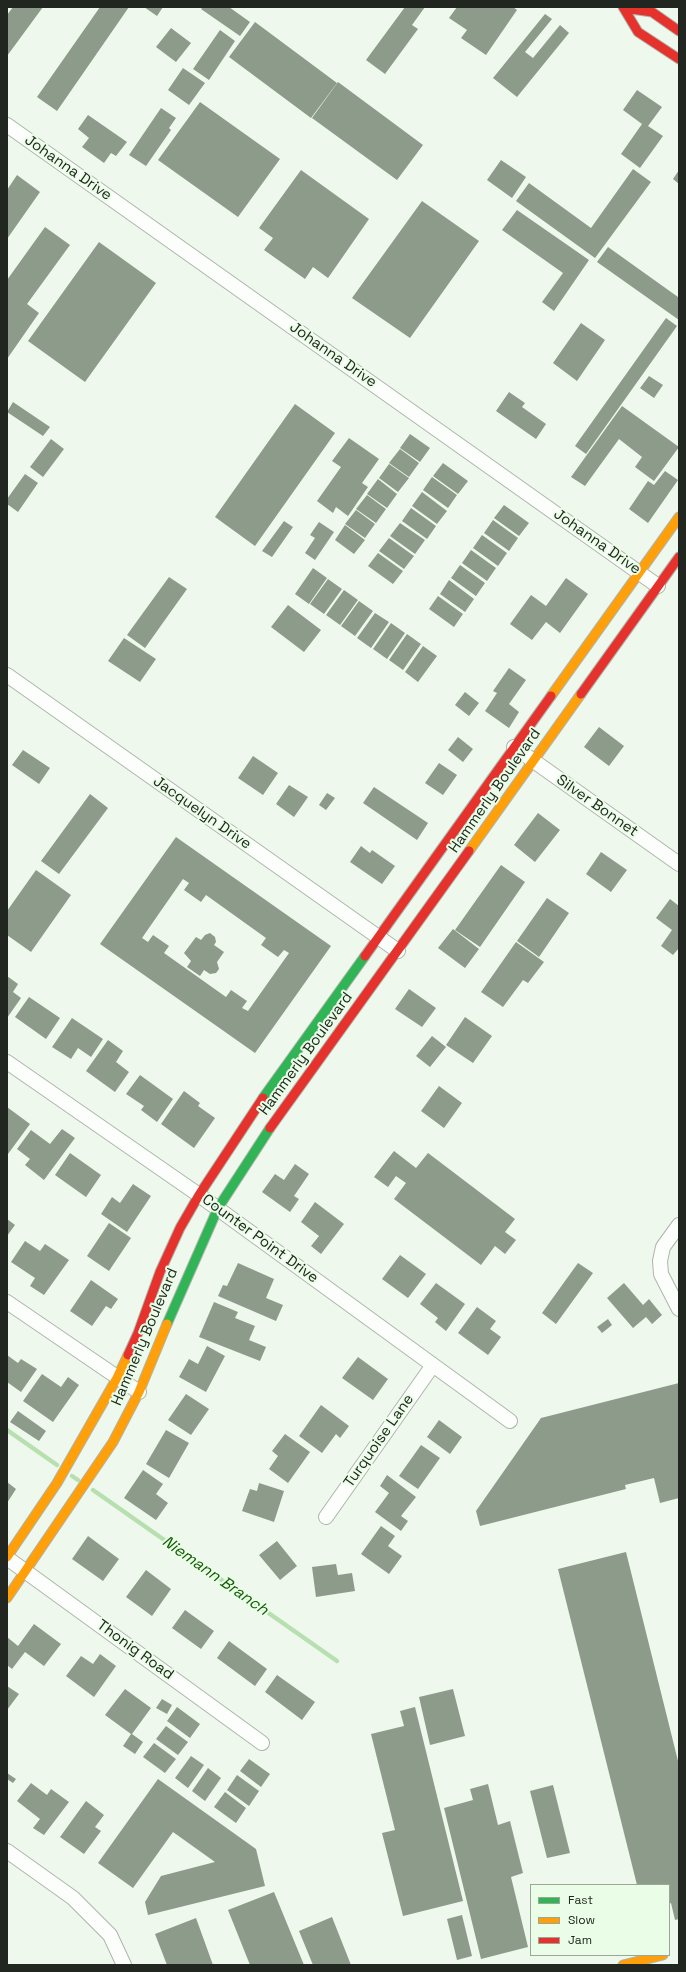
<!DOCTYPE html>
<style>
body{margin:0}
#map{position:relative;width:686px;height:1972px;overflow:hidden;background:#eef8ec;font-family:"Space Grotesk",sans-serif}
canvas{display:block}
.frame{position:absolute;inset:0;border:8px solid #212720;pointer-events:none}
.legend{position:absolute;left:530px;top:1884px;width:140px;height:72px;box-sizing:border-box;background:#eafde7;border:1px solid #9aa797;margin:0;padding:5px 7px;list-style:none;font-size:12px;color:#212720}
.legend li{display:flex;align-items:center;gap:8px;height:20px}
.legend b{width:20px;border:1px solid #9aa797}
</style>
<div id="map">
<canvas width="686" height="1972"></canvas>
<div class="frame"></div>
<ul class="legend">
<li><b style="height:5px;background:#30b455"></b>Fast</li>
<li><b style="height:5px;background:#ff9f0a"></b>Slow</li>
<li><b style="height:5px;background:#e5322d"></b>Jam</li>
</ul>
</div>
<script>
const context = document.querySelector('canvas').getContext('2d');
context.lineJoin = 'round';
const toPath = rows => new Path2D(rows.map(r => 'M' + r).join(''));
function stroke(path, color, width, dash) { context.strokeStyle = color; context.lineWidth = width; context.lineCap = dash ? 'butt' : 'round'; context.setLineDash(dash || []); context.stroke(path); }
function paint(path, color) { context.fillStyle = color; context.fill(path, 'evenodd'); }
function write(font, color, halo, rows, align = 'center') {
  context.font = font + ' "Space Grotesk",sans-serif'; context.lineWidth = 4; context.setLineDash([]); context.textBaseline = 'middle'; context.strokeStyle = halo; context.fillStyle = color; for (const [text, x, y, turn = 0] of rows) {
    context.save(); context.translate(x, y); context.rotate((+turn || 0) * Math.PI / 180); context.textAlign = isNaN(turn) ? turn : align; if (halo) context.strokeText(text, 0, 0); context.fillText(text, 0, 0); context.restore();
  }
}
const stream = toPath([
 [7,1430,57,1465],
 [72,1476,78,1480],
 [93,1490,337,1661]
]);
const building = toPath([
 [13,7,43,7,7,56,7,15],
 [100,7,129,7,57,111,37,97],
 [144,7,163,7,157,16],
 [203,7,229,7,250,22,240,36,201,9],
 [405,7,425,7,412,25,418,29,385,74,366,60],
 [457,7,513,7,517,10,486,55,461,38,467,30,449,18],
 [545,14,552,19,525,52,533,58,560,25,569,33,517,97,493,78],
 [255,22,337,83,311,118,229,57],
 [171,28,191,43,176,62,156,47],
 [220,30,235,41,209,80,193,69],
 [183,68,205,83,189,105,168,90],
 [338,82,423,145,397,180,312,118],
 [637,90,662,107,648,126,663,136,640,168,621,154,642,124,623,110],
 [200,102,280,159,238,217,158,160],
 [161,108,176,118,169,128,171,130,146,166,129,155],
 [88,115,127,142,116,156,111,153,104,163,82,147,89,138,78,129],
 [501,160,526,177,512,198,487,180],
 [633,169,651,182,595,258,516,201,529,183,591,228],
 [301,170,369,219,328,278,313,267,305,279,264,250,273,238,259,228],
 [679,170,679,184,673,179],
 [17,175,40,192,7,239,7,190],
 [422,201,479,241,410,338,352,298],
 [517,210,589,260,554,311,542,302,563,273,502,230],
 [45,227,70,245,27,304,39,313,7,359,7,280],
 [99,242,156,283,85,382,28,341],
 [608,247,678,297,679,296,679,320,597,262],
 [666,318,677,326,586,454,575,446],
 [581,323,605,340,577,381,553,363],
 [649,376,663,385,654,398,640,388],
 [509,392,525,403,522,407,546,424,536,439,496,411],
 [13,402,50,427,43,436,7,412],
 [295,404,335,433,255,546,215,517],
 [622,406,679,447,654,481,635,467,642,457,619,439,585,486,571,477],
 [410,434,430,448,420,462,400,448],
 [349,438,379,459,362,483,368,487,348,516,336,507,333,513,317,501,341,467,332,461],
 [51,439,64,449,43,477,30,467],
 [400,449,419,463,409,477,389,463],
 [443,463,468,481,458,494,433,476],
 [389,464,409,478,398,492,379,478],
 [665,471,678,480,648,523,629,509,648,481,654,485],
 [25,474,38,483,18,512,7,504,7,499],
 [432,477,457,495,448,508,423,490],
 [378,479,397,494,387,508,367,494],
 [422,492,447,511,437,524,412,506],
 [367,495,386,509,376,523,356,509],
 [504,505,529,523,519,536,494,518],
 [411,508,436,526,427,539,402,521],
 [356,510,375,524,365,538,345,524],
 [493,520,518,538,509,551,484,533],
 [284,521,293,527,272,557,262,551],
 [319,522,334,532,315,560,305,553,315,538,310,535],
 [400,523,425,540,415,554,390,536],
 [345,525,365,540,354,554,335,540],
 [482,535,507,553,498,566,473,548],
 [389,538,414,556,404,569,379,551],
 [471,550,496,568,487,581,462,563],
 [378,553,403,571,393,584,368,566],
 [460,565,485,583,476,596,451,578],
 [313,568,327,578,309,604,295,594],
 [169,577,187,589,145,648,127,635],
 [566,578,588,594,560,633,546,622,532,640,510,624,531,595,546,606],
 [328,579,342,589,324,614,310,604],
 [449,580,474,599,465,612,440,594],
 [344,590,358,600,340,625,326,615],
 [438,596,463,614,454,627,429,609],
 [359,601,373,611,355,636,341,626],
 [288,605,321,630,304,652,271,627],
 [375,613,389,622,371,648,357,638],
 [391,623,405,633,387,659,373,649],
 [407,634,421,644,403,670,389,660],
 [124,638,156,659,140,682,108,661],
 [423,646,437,656,418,682,405,672],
 [509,668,526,680,509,704,519,712,509,728,485,711,497,693,493,691],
 [465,692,479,703,469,716,455,705],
 [599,727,624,746,609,766,584,747],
 [458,737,473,749,463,762,448,750],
 [23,750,50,768,39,784,12,765],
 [253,756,278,773,263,795,238,778],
 [439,763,457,775,443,795,425,783],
 [289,785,308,797,294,817,276,804],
 [374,787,428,823,417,840,363,803],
 [327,793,335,798,326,810,319,805],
 [90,794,108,808,59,874,41,861],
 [538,813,560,830,535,862,514,845],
 [176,837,331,946,255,1053,100,944],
 [183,879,189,883,184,890,201,902,206,895,266,938,261,945,278,957,284,950,289,953,248,1011,242,1008,247,1001,231,990,226,997,164,953,169,946,153,935,148,942,142,938],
 [361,846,370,853,372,850,395,866,382,884,350,862],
 [601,852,627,870,611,892,586,874],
 [501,865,525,882,480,947,455,930],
 [36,870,71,895,31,952,7,935,7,911],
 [547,898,569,913,539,957,517,941],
 [670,899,679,906,679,948,673,955,661,946,672,930,656,918],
 [453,929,479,949,465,968,438,948],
 [210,933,215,937,216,942,214,945,224,952,217,962,219,969,216,973,210,974,204,970,200,976,187,967,191,961,184,953,196,937,201,940,205,935],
 [516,942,544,962,528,983,523,980,503,1007,481,992],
 [7,976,18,984,13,992,21,998,7,1018],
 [409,989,436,1008,422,1027,395,1009],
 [29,997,60,1018,46,1039,15,1017],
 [465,1017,492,1036,473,1063,446,1045],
 [72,1018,103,1039,91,1057,78,1048,71,1059,52,1047],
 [432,1036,446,1047,430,1067,416,1056],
 [108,1040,123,1051,116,1062,129,1072,115,1092,86,1071],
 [140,1075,173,1099,157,1122,141,1110,144,1106,126,1094],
 [439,1086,462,1103,444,1128,421,1111],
 [184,1091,200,1103,198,1106,215,1118,194,1148,161,1124],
 [7,1107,30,1124,8,1154,7,1154],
 [62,1129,75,1138,44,1180,25,1165,30,1159,17,1149,31,1130,50,1144],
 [394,1151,416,1168,428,1153,515,1219,505,1232,516,1240,505,1254,495,1246,481,1265,394,1199,406,1183,396,1176,388,1187,374,1177],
 [70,1153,101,1175,86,1197,55,1175],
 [295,1164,309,1174,294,1196,299,1199,290,1212,262,1192,275,1174,284,1180],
 [133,1184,151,1196,127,1232,101,1214,112,1197,120,1203],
 [315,1202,344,1224,321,1254,311,1246,319,1236,301,1222],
 [7,1219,15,1225,7,1236],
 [109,1223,131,1238,109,1271,87,1256],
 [25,1241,40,1251,45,1244,69,1260,44,1295,30,1286,35,1278,11,1262],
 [400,1255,426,1274,408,1298,382,1279],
 [238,1263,274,1279,266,1298,283,1305,276,1321,218,1296,223,1285,227,1286],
 [578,1263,593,1273,556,1324,542,1313],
 [91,1280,118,1299,111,1309,106,1306,92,1326,70,1311],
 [436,1283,465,1304,446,1331,435,1322,438,1318,420,1304],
 [624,1283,643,1305,649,1299,662,1315,652,1324,646,1317,633,1328,607,1298],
 [214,1302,238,1312,235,1318,255,1326,249,1340,266,1347,260,1361,199,1337],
 [477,1307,496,1321,490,1329,501,1337,488,1355,458,1333],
 [608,1319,612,1325,602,1333,597,1327],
 [207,1346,225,1356,206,1392,179,1377,189,1359,198,1364],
 [7,1355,18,1363,21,1359,37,1369,21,1392,7,1382],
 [358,1357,388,1379,373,1400,342,1378],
 [42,1374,61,1387,68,1377,79,1385,53,1422,23,1401],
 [679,1383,679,1498,660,1503,654,1478,625,1485,626,1489,480,1526,476,1511,541,1418],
 [186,1394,209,1409,191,1435,168,1420],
 [321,1405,349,1426,340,1438,336,1434,322,1453,299,1436],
 [18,1411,46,1431,39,1441,10,1422],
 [439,1420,462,1437,450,1454,427,1437],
 [166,1430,189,1443,169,1478,146,1464],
 [285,1434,310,1452,288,1483,269,1469,278,1456,272,1451],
 [421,1445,440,1458,418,1489,399,1476],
 [143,1470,163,1484,156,1494,168,1503,156,1520,124,1498],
 [387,1475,416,1497,401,1516,408,1521,401,1531,375,1512,389,1493,380,1486],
 [7,1482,16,1489,7,1503],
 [259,1483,284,1491,274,1522,242,1511,250,1489,257,1491],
 [381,1526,395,1536,388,1546,402,1556,389,1574,361,1554],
 [88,1536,119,1559,103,1581,72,1559],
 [277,1541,297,1566,280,1580,259,1555],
 [626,1552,679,1765,679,1919,675,1920,671,1903,669,1904,669,1885,637,1885,558,1569],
 [336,1564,338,1575,352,1573,355,1591,316,1597,312,1567],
 [146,1570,171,1589,152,1616,126,1597],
 [185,1610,214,1631,201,1649,172,1628],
 [34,1624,61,1644,44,1666,25,1652,12,1669,7,1665,7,1637,18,1646],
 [229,1641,267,1669,255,1686,217,1658],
 [100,1654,116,1666,94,1697,66,1676,81,1656,93,1664],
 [277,1675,315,1702,302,1720,265,1692],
 [7,1686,19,1694,7,1710],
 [125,1689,151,1708,132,1734,143,1742,135,1754,123,1746,131,1734,105,1715],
 [453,1689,465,1736,430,1745,419,1697],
 [162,1699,172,1705,167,1714,156,1708],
 [177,1707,200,1724,190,1738,167,1721],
 [415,1707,463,1901,403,1916,382,1833,395,1830,371,1734,404,1726,400,1711],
 [166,1726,188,1742,178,1755,156,1739],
 [154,1743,176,1759,165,1773,143,1757],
 [191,1756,204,1765,188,1788,175,1778],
 [249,1759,270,1774,261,1787,240,1771],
 [208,1768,221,1778,205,1801,192,1791],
 [7,1773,16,1779,13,1783,7,1779],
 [237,1775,259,1791,249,1806,227,1790],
 [158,1779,256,1849,265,1886,148,1915,145,1902,161,1876,215,1862,173,1832,133,1888,98,1863],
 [31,1783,47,1795,51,1789,69,1802,44,1835,33,1828,40,1819,17,1801],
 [488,1784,498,1825,510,1821,523,1873,511,1877,528,1947,481,1959,444,1808,473,1800,470,1789],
 [553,1785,570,1853,547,1858,530,1791],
 [225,1792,246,1808,236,1823,214,1807],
 [86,1801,104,1815,95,1827,101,1831,84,1854,60,1837],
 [274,1892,304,1965,250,1965,228,1910],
 [462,1915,472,1956,457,1960,447,1919],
 [332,1917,351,1965,313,1965,299,1931],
 [196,1918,213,1965,167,1965,155,1934]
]);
const street = toPath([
 [7,125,658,586],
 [7,675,398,951],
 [514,747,679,864],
 [7,1062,199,1195,510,1421],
 [679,1225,663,1247,660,1261,661,1274,679,1309],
 [7,1302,139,1392],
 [326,1517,433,1365],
 [7,1558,262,1743],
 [7,1851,73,1898,110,1935,124,1965]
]);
const fast = toPath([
 [263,1098,365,956],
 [167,1324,218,1208,270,1128]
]);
const slow = toPath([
 [551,696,679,517],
 [469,851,581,694],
 [7,1557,57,1483,117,1378,128,1355],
 [7,1598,113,1442,139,1392,167,1324],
 [623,1965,663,1955]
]);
const jam = toPath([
 [623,7,638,32,679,59],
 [624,8,652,12,679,31],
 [581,694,679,557],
 [365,956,551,696],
 [270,1128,469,851],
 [128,1355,138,1333,160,1272,180,1228,199,1195,263,1098]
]);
const streetNames = [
 ["Johanna Drive",68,168,35],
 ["Johanna Drive",333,355,35],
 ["Johanna Drive",597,542,35],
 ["Hammerly Boulevard",495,791,-55],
 ["Silver Bonnet",597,806,35],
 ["Jacquelyn Drive",202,813,35],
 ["Hammerly Boulevard",306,1054,-54],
 ["Counter Point Drive",260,1239,36],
 ["Hammerly Boulevard",145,1337,-67],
 ["Turquoise Lane",379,1441,-55],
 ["Thonig Road",135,1650,36]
];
const waterNames = [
 ["Niemann Branch",215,1576,35]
];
stroke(stream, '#b7dfb0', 4.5);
paint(building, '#8d9b8b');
stroke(street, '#aeb5ac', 16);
stroke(fast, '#aeb5ac', 11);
stroke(slow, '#aeb5ac', 11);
stroke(jam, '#aeb5ac', 11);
stroke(street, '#fcfefc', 14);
stroke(fast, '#30b455', 9);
stroke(slow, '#ff9f0a', 9);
stroke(jam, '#e5322d', 9);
write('15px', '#212720', '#eafde7', streetNames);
write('italic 16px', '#145b07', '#eafde7', waterNames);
</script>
